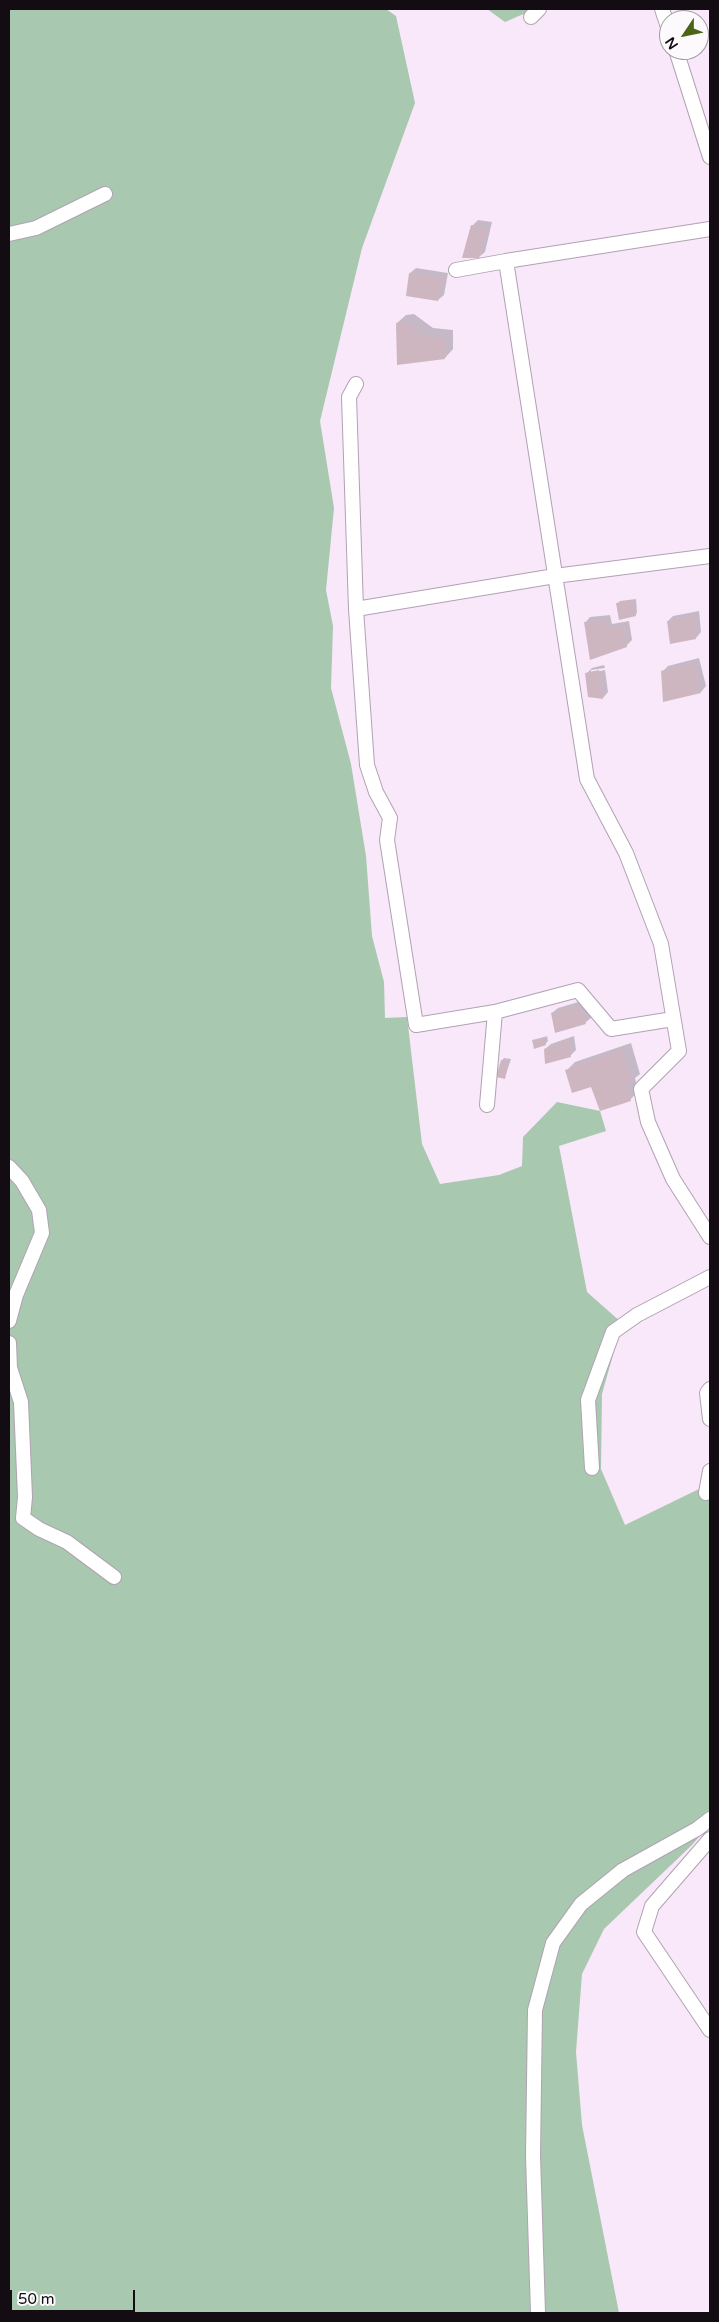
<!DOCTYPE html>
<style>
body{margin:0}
#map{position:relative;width:719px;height:2322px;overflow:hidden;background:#f8e8f9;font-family:"Varela Round",sans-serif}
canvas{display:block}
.frame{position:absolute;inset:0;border:10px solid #130d13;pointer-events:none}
.north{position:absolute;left:659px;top:10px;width:50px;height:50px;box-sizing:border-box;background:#fdfafd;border:1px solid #9f9b9f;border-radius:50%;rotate:236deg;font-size:14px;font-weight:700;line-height:20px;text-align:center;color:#130d13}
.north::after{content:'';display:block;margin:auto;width:18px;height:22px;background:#4b6415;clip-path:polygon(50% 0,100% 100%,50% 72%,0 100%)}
.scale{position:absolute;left:10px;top:2290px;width:125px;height:22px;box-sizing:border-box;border:2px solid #130d13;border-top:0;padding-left:6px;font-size:15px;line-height:18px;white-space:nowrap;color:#130d13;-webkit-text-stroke:4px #fdfafd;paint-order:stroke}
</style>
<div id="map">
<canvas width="719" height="2322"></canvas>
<div class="frame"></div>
<div class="north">N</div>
<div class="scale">50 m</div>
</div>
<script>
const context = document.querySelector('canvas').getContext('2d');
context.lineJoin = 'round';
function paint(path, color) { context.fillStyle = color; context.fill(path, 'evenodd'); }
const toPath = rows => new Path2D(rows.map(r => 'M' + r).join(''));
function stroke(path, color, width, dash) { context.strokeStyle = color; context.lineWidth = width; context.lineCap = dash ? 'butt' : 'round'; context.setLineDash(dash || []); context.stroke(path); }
const green = toPath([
 [9,9,386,9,396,16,415,103,362,248,320,421,334,508,326,590,333,626,331,688,351,764,366,856,372,936,384,982,385,1018,407,1017,422,1144,440,1184,499,1175,522,1166,523,1137,557,1102,600,1111,606,1131,559,1146,587,1292,622,1323,602,1394,601,1469,625,1525,699,1489,710,1473,710,1824,692,1845,604,1929,582,1974,576,2052,582,2125,619,2313,9,2313],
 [487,9,535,9,505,22]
]);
const shadow = toPath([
 [478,220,492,222,485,252,479,257,472,226],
 [416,268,448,273,444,295,438,300,410,273],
 [414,314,433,328,453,330,453,349,445,358,397,323,406,315],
 [636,599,637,613,635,615,618,603,620,601],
 [699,611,701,632,696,638,668,621,673,616],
 [610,615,612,624,629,621,632,640,626,646,585,623,590,617],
 [699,658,706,686,701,692,663,671,668,666],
 [604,665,605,668,591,670,591,673,605,670,608,692,603,698,587,673,592,668],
 [585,1000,591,1018,585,1023,552,1013,558,1008],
 [547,1036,548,1041,545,1044,533,1041],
 [574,1036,576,1050,570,1056,545,1049,551,1044],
 [631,1043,640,1074,635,1078,638,1091,630,1100,592,1085,567,1070,575,1062],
 [504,1058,511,1059,505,1077,502,1060]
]);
const building = toPath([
 [471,225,487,228,479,258,462,258],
 [409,273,443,278,438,301,406,296],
 [406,322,424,336,445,338,445,359,397,365,396,323],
 [633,601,636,616,619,620,616,603],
 [694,616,696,639,670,644,667,621],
 [605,620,607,628,624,626,627,647,590,660,584,622],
 [693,663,701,693,663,702,661,671],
 [599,670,603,699,588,697,585,673],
 [580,1005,586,1024,555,1033,551,1013],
 [545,1037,546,1045,534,1049,532,1040],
 [568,1040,571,1057,545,1064,544,1049],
 [623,1050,632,1083,627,1085,631,1101,600,1111,591,1087,572,1093,565,1070],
 [501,1060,509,1061,505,1079,496,1077]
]);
const minor = toPath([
 [662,9,669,30],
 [531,17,539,9],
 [676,50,710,157],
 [710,229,506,261,587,779,626,853,661,944,679,1051,641,1089,648,1122,673,1179,710,1237],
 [9,234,36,228,105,194],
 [456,270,506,261],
 [356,384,349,397,356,609,367,765,376,792,390,818,387,840,416,1025,495,1012],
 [356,609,555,576,710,556],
 [487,1105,495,1012,578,990,611,1029,673,1019],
 [9,1167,22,1181,39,1210,42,1233,16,1295,9,1321],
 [9,1343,10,1368,21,1402,25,1497,23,1518,39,1529,67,1542,114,1577],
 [710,1389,707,1393,710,1419],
 [592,1468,588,1400,613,1332,637,1315,710,1277],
 [706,1493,710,1471],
 [710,1839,652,1906,644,1932,710,2030],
 [538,2313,533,2156,535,2010,553,1943,581,1904,623,1870,697,1829,710,1819]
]);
paint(green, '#a8c8b0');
paint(shadow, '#0003');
paint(building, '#cdb6c0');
stroke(minor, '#b1a2b2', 16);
stroke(minor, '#fff', 14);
</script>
